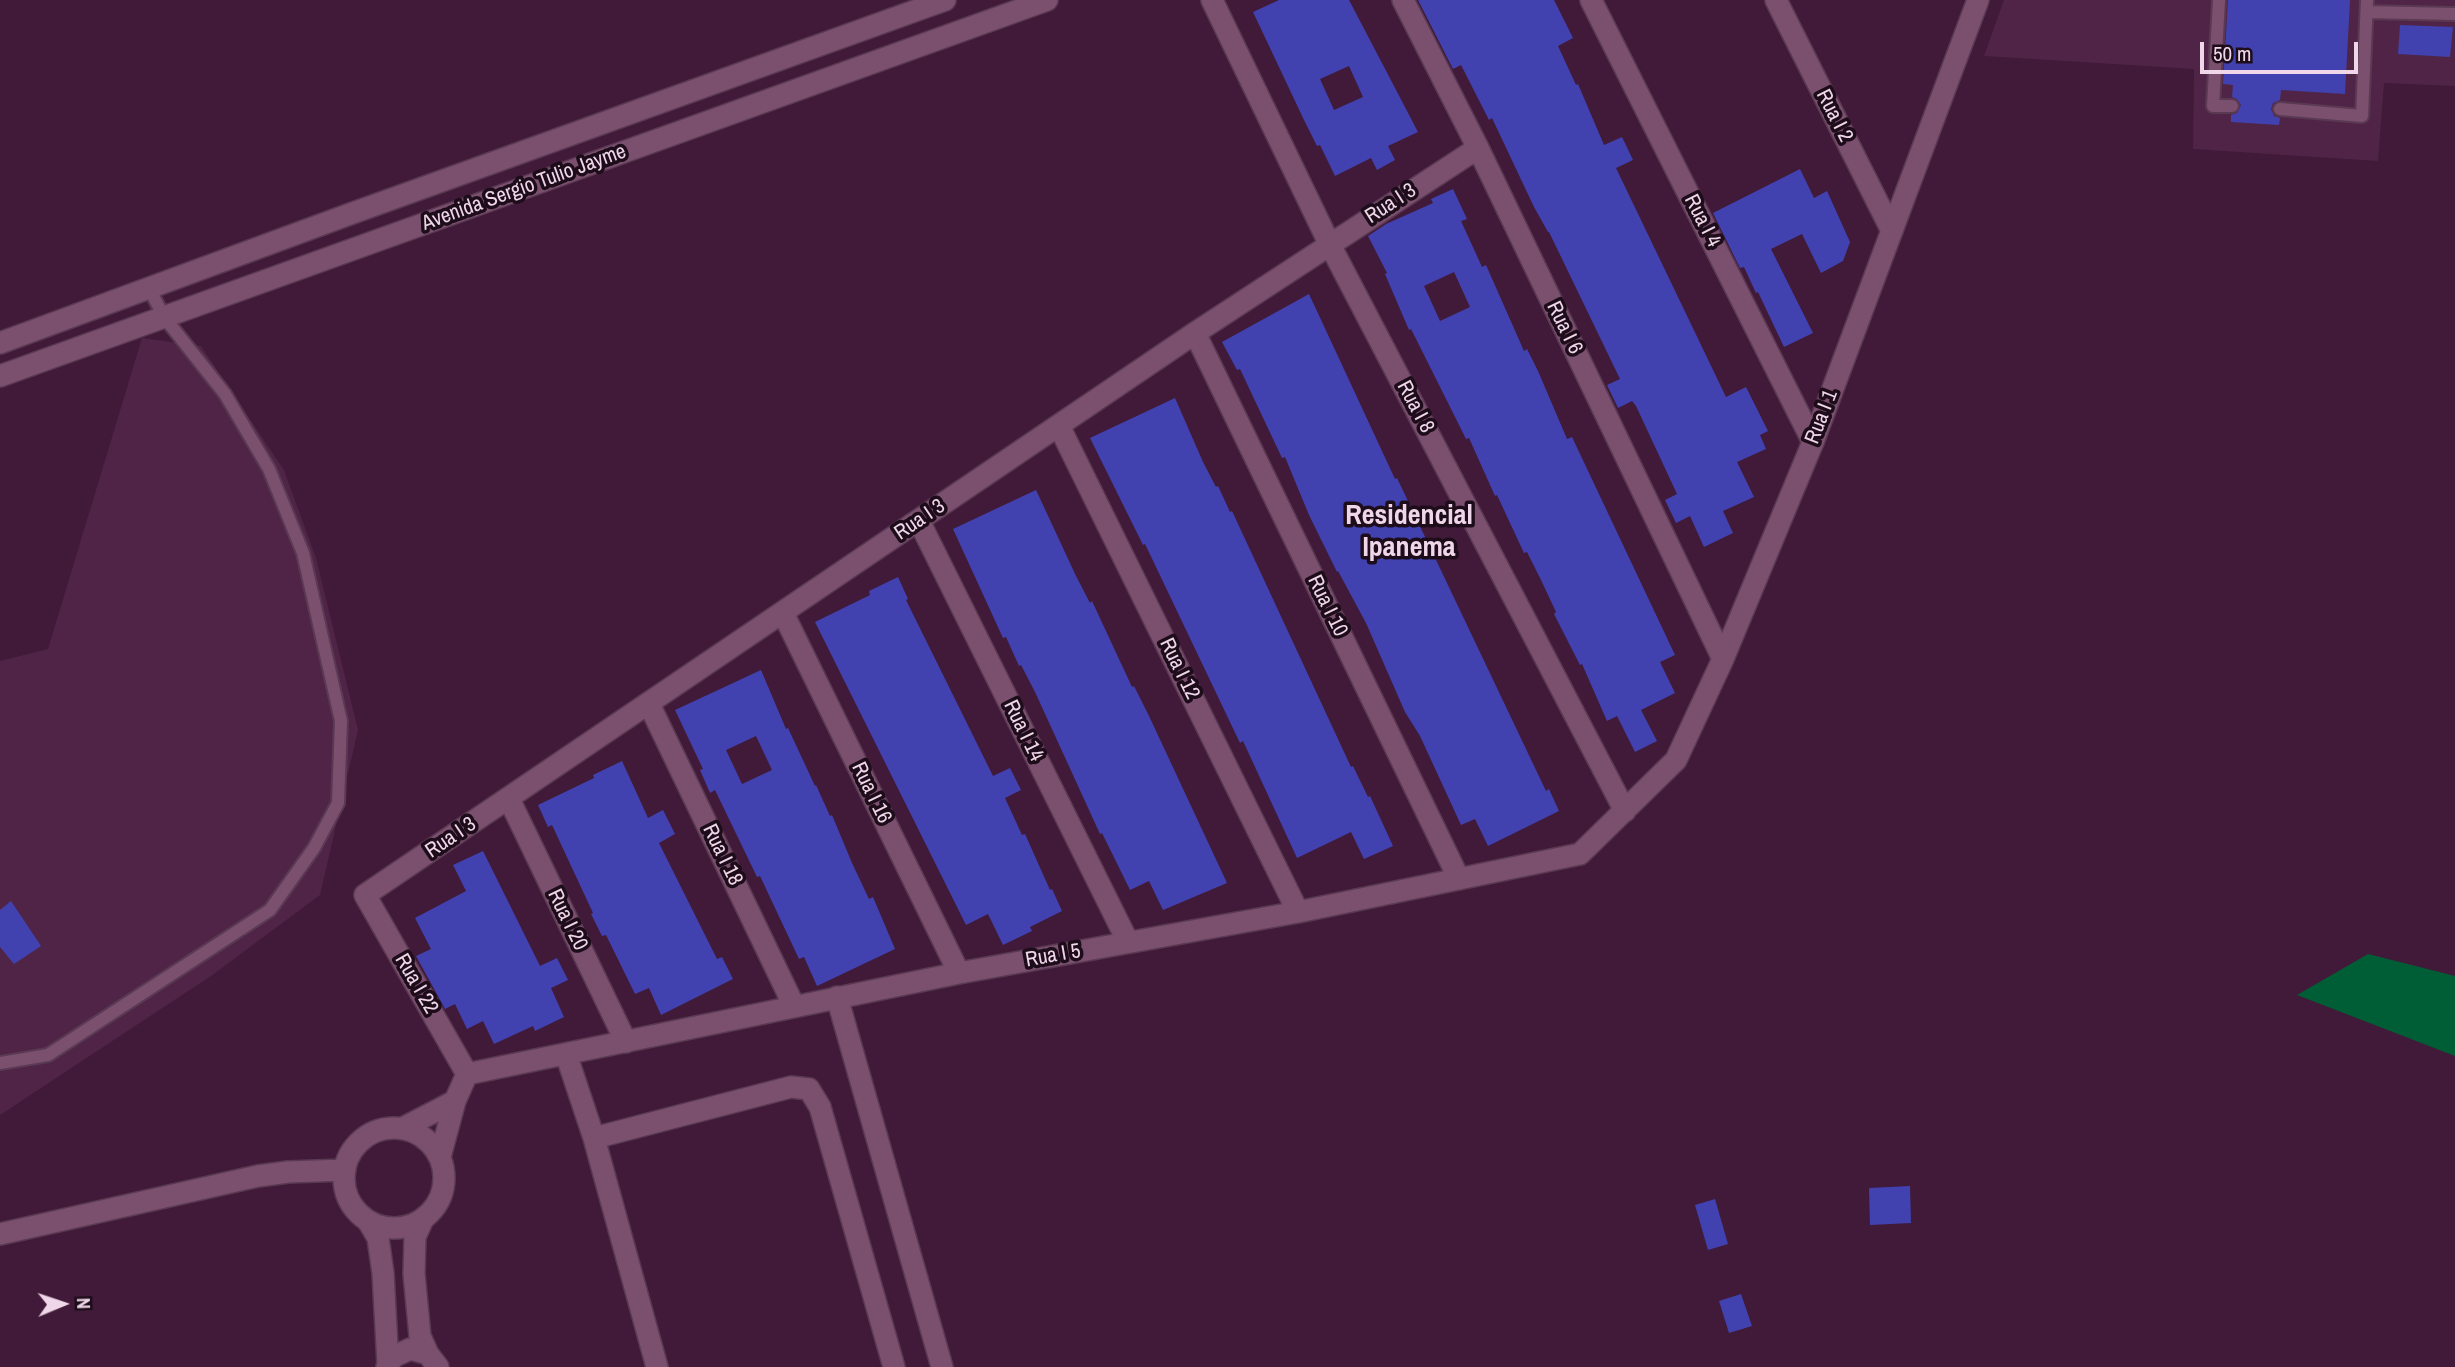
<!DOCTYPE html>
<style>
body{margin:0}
#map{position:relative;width:2455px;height:1367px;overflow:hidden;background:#401a38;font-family:"Archivo Narrow",sans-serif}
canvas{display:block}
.north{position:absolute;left:28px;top:1269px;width:70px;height:70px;-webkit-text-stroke:5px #1d0c19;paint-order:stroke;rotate:88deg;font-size:19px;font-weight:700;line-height:28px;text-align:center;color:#efd6e8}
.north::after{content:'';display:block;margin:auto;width:24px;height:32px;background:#efd6e8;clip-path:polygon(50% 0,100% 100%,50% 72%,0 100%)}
.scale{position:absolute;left:2200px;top:42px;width:158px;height:32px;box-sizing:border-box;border:4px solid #efd6e8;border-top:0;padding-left:9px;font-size:21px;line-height:24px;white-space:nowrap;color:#efd6e8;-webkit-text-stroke:5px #1d0c19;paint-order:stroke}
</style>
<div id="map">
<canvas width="2455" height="1367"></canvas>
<div class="north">N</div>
<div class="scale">50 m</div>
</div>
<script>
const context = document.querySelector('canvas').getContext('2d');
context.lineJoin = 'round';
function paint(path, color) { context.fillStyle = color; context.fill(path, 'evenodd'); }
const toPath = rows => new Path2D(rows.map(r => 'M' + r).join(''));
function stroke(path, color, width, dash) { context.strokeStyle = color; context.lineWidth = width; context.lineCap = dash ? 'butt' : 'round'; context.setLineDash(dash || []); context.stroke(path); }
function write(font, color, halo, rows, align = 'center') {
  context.font = font + ' "Archivo Narrow",sans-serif'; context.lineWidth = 7; context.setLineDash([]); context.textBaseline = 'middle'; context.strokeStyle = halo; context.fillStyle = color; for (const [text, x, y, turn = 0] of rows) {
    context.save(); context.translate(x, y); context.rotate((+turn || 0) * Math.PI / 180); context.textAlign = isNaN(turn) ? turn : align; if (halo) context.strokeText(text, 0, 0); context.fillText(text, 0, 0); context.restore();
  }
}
const built = toPath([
 [2004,0,2455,0,2455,86,2384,83,2378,161,2193,149,2194,69,1984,56],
 [142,338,201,346,284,470,316,558,358,730,320,895,211,976,0,1115,0,661,48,649]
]);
const green = toPath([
 [2368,954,2455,976,2455,1056,2297,995]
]);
const building = toPath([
 [1279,0,1349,0,1418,132,1388,146,1395,160,1377,170,1371,158,1335,176,1320,145,1317,146,1304,120,1253,12],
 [1349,66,1363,97,1334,110,1320,79],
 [1418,0,1554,0,1573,38,1558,46,1576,85,1578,84,1604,145,1622,137,1633,160,1616,168,1726,397,1746,387,1768,431,1760,435,1766,449,1737,462,1754,497,1723,511,1733,533,1704,547,1690,516,1676,523,1665,500,1677,494,1636,406,1632,401,1618,408,1607,385,1620,379,1549,232,1548,232,1534,207,1492,118,1489,120,1461,65,1453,69],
 [2228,0,2350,0,2345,94,2281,90,2280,100,2273,103,2271,109,2274,116,2280,118,2279,125,2231,122,2231,115,2237,113,2241,105,2237,99,2232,97,2233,85,2223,84],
 [2400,25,2453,27,2450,57,2398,54],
 [1800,169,1814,198,1827,191,1850,242,1843,261,1821,273,1802,234,1771,249,1813,333,1784,347,1758,292,1756,293,1744,267,1740,268,1713,213],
 [1453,189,1467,219,1461,221,1482,267,1486,265,1524,351,1527,349,1538,371,1567,439,1572,437,1675,655,1660,662,1675,693,1641,710,1657,741,1635,752,1617,716,1607,721,1582,664,1580,665,1554,614,1556,612,1541,580,1527,552,1524,553,1497,495,1495,496,1469,438,1466,439,1411,329,1409,330,1385,274,1387,273,1368,236,1386,224,1433,203,1431,199],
 [1454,272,1470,307,1440,321,1424,286],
 [1309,294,1395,479,1397,478,1546,791,1549,789,1559,811,1488,846,1475,819,1461,825,1420,736,1405,712,1366,623,1338,571,1337,572,1309,515,1285,457,1282,458,1240,369,1237,370,1222,342],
 [1175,398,1203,462,1216,487,1218,486,1230,512,1232,511,1351,767,1353,766,1368,797,1370,796,1393,846,1364,859,1351,832,1297,858,1243,741,1240,743,1145,544,1143,545,1090,438],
 [1036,490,1076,576,1090,603,1092,601,1132,687,1134,686,1149,716,1227,883,1163,910,1149,881,1130,890,1102,833,1100,834,1035,692,1021,665,1019,666,1006,637,1003,638,953,529],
 [898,577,908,599,906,600,993,776,1010,768,1021,790,1005,798,1022,835,1025,834,1050,890,1052,889,1062,911,1030,927,1032,931,1003,945,988,914,966,925,815,622,870,595,869,591],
 [761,670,786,729,788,728,815,786,816,785,830,816,832,815,852,863,869,899,873,897,895,949,817,986,804,957,799,959,760,876,757,877,715,790,710,793,700,770,703,769,675,710],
 [756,736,772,770,742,784,726,750],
 [622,761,648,818,663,810,675,834,659,843,717,959,722,957,733,979,661,1015,649,988,635,994,606,935,602,936,591,914,593,913,552,825,548,827,538,805,594,778,593,775],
 [483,851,540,966,557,958,568,980,551,988,564,1017,535,1031,533,1026,494,1044,483,1021,467,1029,455,1004,445,1009,416,956,431,949,415,918,466,891,453,865],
 [11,901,41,946,14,964,0,947,0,910],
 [1910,1186,1911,1223,1870,1225,1869,1188],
 [1715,1199,1728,1244,1708,1250,1695,1205],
 [1741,1294,1752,1326,1729,1333,1719,1301]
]);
const lane = toPath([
 [2219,0,2213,106,2232,106],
 [2367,12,2455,14],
 [2280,109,2362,116,2367,0],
 [0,1063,48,1055,270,910,314,848,338,803,341,721,303,553,269,469,225,394,164,317,149,288]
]);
const street = toPath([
 [1212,0,1329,243,1625,811],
 [1403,0,1478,148,1723,659],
 [1591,0,1813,442],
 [1776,0,1892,231],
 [1195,333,1459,879],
 [1059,426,1298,912],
 [919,521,1128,942],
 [783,613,959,973],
 [649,704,794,1006],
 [509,799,626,1042],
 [837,997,942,1367],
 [566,1054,594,1138,657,1367],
 [467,1074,959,973,1298,912,1580,854,1676,760,1723,659,1813,442,1978,0],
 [467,1074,365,895,1195,333,1478,148],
 [403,1128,455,1101],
 [594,1138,791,1087,809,1089,820,1107,894,1367],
 [440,1157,455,1101,467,1074],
 [423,1219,415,1237,414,1274,420,1336,428,1354],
 [368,1221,378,1238,383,1273,388,1365],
 [387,1367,393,1357,410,1349,428,1354,438,1367]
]);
const secondary = toPath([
 [0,343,350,214,945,0],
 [0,376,1047,0],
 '344 1178a50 50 0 1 1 100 0a50 50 0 1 1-100 0Z',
 [0,1234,258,1176,288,1172,345,1170]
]);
const streetNames = [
 ["Rua I 2",1834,116,63],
 ["Avenida Sergio Tulio Jayme",524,188,-20],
 ["Rua I 3",1391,204,-33],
 ["Rua I 4",1702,221,63],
 ["Rua I 6",1564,328,64],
 ["Rua I 8",1415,407,62],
 ["Rua I 1",1822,417,-69],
 ["Rua I 3",920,520,-34],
 ["Rua I 10",1327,606,64],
 ["Rua I 12",1179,669,64],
 ["Rua I 14",1023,731,64],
 ["Rua I 16",871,793,64],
 ["Rua I 3",451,838,-34],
 ["Rua I 18",722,855,64],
 ["Rua I 20",567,920,64],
 ["Rua I 5",1053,956,-10],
 ["Rua I 22",416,984,60]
];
const districtNames = [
 ["Residencial",1409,516],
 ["Ipanema",1409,548]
];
paint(built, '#502446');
paint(green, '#005e36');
paint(building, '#4142b0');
stroke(lane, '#5a3953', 16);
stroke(street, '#5a3953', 24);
stroke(secondary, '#5a3953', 24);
stroke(lane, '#7b506f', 12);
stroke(street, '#7b506f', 21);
stroke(secondary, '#7b506f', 21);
write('21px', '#efd6e8', '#1d0c19', streetNames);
write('bold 28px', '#efd6e8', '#1d0c19', districtNames);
</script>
